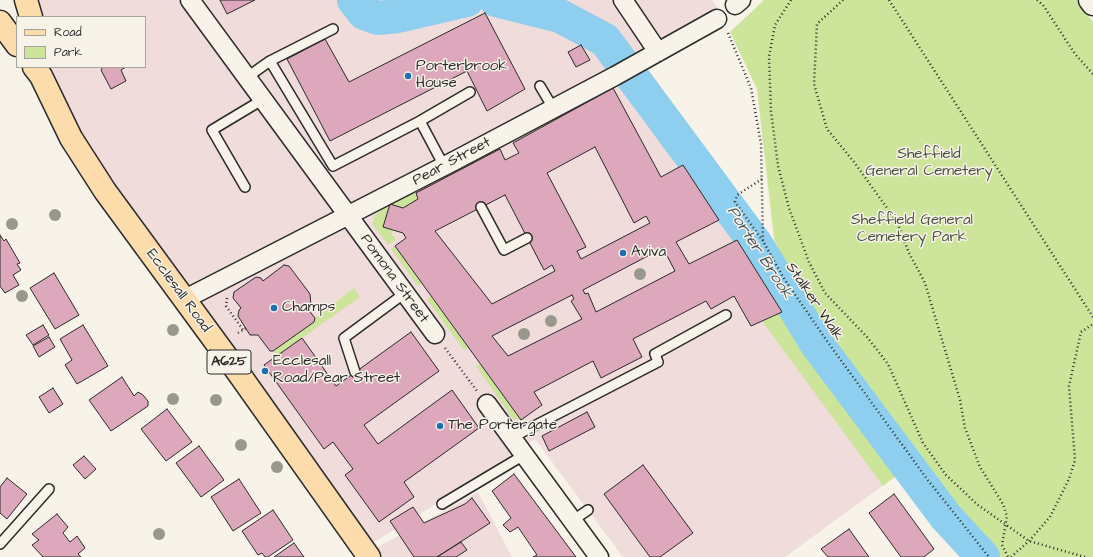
<!DOCTYPE html>
<style>
body{margin:0}
#map{position:relative;width:1093px;height:557px;overflow:hidden;background:#f7f3e8;font-family:"Architects Daughter",sans-serif}
canvas{display:block}
.legend{position:absolute;left:16px;top:16px;width:130px;height:52px;box-sizing:border-box;background:#f7f3e8;border:1px solid #a5a39c;margin:0;padding:5px 7px;list-style:none;font-size:12px;color:#2b2b2b}
.legend li{display:flex;align-items:center;gap:8px;height:20px}
.legend b{width:20px;border:1px solid #a5a39c}
</style>
<div id="map">
<canvas width="1093" height="557"></canvas>
<ul class="legend">
<li><b style="height:5px;background:#fddcac"></b>Road</li>
<li><b style="height:11px;background:#cce59b"></b>Park</li>
</ul>
</div>
<script>
const context = document.querySelector('canvas').getContext('2d');
context.lineJoin = 'round';
function paint(path, color) { context.fillStyle = color; context.fill(path, 'evenodd'); }
const toPath = rows => new Path2D(rows.map(r => 'M' + r).join(''));
function stroke(path, color, width, dash) { context.strokeStyle = color; context.lineWidth = width; context.lineCap = dash ? 'butt' : 'round'; context.setLineDash(dash || []); context.stroke(path); }
function write(font, color, halo, rows, align = 'center') {
  context.font = font + ' "Architects Daughter",sans-serif'; context.lineWidth = 3; context.setLineDash([]); context.textBaseline = 'middle'; context.strokeStyle = halo; context.fillStyle = color; for (const [text, x, y, turn = 0] of rows) {
    context.save(); context.translate(x, y); context.rotate((+turn || 0) * Math.PI / 180); context.textAlign = isNaN(turn) ? turn : align; if (halo) context.strokeText(text, 0, 0); context.fillText(text, 0, 0); context.restore();
  }
}
const built = toPath([
 [26,0,712,0,719,10,625,66,756,243,782,312,900,473,785,557,623,557,535,439,462,488,366,547,183,300,40,67,145,67,145,17,31,17],
 [478,492,512,557,360,557]
]);
const green = toPath([
 [764,0,1076,0,1093,22,1093,557,992,557,979,544,791,281,774,239,757,89,730,32],
 [414,191,418,199,403,208,390,204,383,227,393,230,391,235,395,237,395,240,388,245,372,224,375,215,381,209],
 [395,246,422,284,417,285,391,249],
 [354,288,360,297,276,356,273,351,314,322,315,318],
 [431,296,469,348,464,350,427,300],
 [782,312,900,473,883,486,762,321],
 [480,364,521,420,513,419,476,366]
]);
const river = toPath([
 [354,0,364,13,378,18,398,16,467,0],
 [496,0,560,16,605,40,756,244,816,343,946,517,983,557]
]);
const building = toPath([
 [220,0,255,0,227,14,220,0],
 [485,13,525,89,487,111,467,71,330,141,287,59,325,39,349,82,485,13],
 [581,45,590,60,576,67,568,52,581,45],
 [103,67,126,67,121,70,126,81,111,89,101,70,103,67],
 [613,88,661,177,683,165,719,220,676,242,689,264,737,240,782,312,751,326,734,296,711,309,706,301,633,339,642,357,601,378,593,361,534,392,542,405,521,420,395,246,406,238,403,233,383,227,390,204,403,208,418,199,416,193,500,149,505,160,519,153,513,143,613,88],
 [595,147,634,223,646,216,650,223,581,259,577,251,586,247,547,173,595,147],
 [505,195,544,270,552,265,555,271,492,304,435,231,505,195],
 [663,248,675,271,596,312,588,293,585,294,583,290,663,248],
 [572,295,574,299,571,301,582,319,508,356,492,336,572,295],
 [0,235,4,241,6,239,20,263,17,264,21,270,13,275,19,285,5,293,0,286,0,235],
 [284,265,289,266,310,294,311,305,307,308,315,318,314,322,273,351,270,351,258,335,250,335,238,316,239,310,241,308,233,298,234,292,256,277,261,278,263,281,284,265],
 [54,273,79,315,55,329,30,288,54,273],
 [43,325,49,335,33,345,26,335,43,325],
 [83,325,108,366,77,384,65,365,72,360,60,339,83,325],
 [411,332,439,371,364,425,378,444,452,390,479,428,404,482,414,497,379,522,345,475,353,469,333,442,324,449,264,365,302,338,336,386,411,332],
 [49,337,55,347,39,357,33,346,49,337],
 [122,377,134,396,138,392,143,395,148,401,148,406,111,431,89,400,122,377],
 [53,388,63,404,49,413,39,397,53,388],
 [167,409,192,442,166,461,141,429,167,409],
 [587,412,595,427,549,451,542,436,587,412],
 [199,446,224,480,201,497,176,463,199,446],
 [84,456,96,469,85,479,73,465,84,456],
 [643,465,693,533,660,557,650,557,604,494,643,465],
 [514,474,576,557,533,557,537,555,518,527,510,532,503,525,511,518,492,491,514,474],
 [7,478,27,494,7,519,0,513,0,487,7,478],
 [239,479,261,513,233,531,211,497,239,479],
 [894,494,934,549,924,557,901,557,869,513,894,494],
 [472,498,490,523,437,557,414,557,390,521,413,507,424,523,465,504,472,498],
 [273,510,293,540,268,557,265,557,262,553,258,555,242,531,273,510],
 [57,514,68,527,63,533,70,542,77,536,85,548,78,554,81,557,43,557,32,545,39,540,32,534,57,514],
 [849,529,869,557,828,557,821,549,849,529],
 [461,542,467,550,456,557,437,557,461,542],
 [294,543,304,557,274,557,294,543]
]);
const path = toPath([
 [791,0,775,25,769,57,771,111,778,166,789,208,809,262,825,293,867,337,888,364,923,443,946,475,978,505,1029,541,1085,557],
 [843,0,817,24,814,84,827,129,854,162,897,222,909,253,925,283,960,400,965,428,980,467,1003,504,1007,516,1002,545,1008,557],
 [889,0,1093,317],
 [1037,0,1043,5,1075,54,1093,74],
 [728,33,751,88,761,144,763,241,783,277,827,341,927,479,989,557],
 [762,179,737,195,735,202,763,241],
 [227,298,226,306,243,330],
 [238,333,246,328],
 [445,348,477,391],
 [1011,557,1029,541,1050,517,1069,479,1075,460,1069,386,1081,332,1093,324]
]);
const lane = toPath([
 [270,61,333,166,420,121,470,92],
 [246,78,270,61,333,29],
 [540,86,553,108],
 [420,121,444,166],
 [245,187,212,130,262,100],
 [481,207,504,250,527,238],
 [355,372,344,338,405,293],
 [511,438,658,362,655,354,726,315],
 [442,504,524,455],
 [572,521,588,510],
 [0,544,49,489]
]);
const street = toPath([
 [190,0,435,334],
 [623,0,658,52],
 [735,5,741,0],
 [183,300,456,160,615,76,717,19],
 [487,404,599,557]
]);
const secondary = toPath([
 [1090,0,1093,4]
]);
const primary = toPath([
 [26,0,31,17],
 [0,22,17,45],
 [34,67,41,76,71,138,105,191,237,371,369,557]
]);
const trees = [
 [55,215],
 [12,224],
 [640,274],
 [22,296],
 [551,321],
 [173,330],
 [524,334],
 [173,399],
 [216,400],
 [241,445],
 [277,467],
 [159,534]
];
const markers = [
 [408,76,4,"#1f6fb2"],
 [623,253,4,"#1f6fb2"],
 [274,308,4,"#1f6fb2"],
 [265,371,4,"#1f6fb2"],
 [440,426,4,"#1f6fb2"]
];
const shields = [
 [229,362,44]
];
const shieldNames = [
 ["A625",229,362]
];
const poiNames = [
 ["Porterbrook",416,67],
 ["House",416,84],
 ["Aviva",631,253],
 ["Champs",282,308],
 ["Ecclesall",273,362],
 ["Road/Pear Street",273,379],
 ["The Portergate",448,426]
];
const parkNames = [
 ["Sheffield",929,155],
 ["General Cemetery",929,172],
 ["Sheffield General",912,221],
 ["Cemetery Park",912,238]
];
const streetNames = [
 ["Pear Street",452,162,-28],
 ["Pomona Street",394,279,54],
 ["Ecclesall Road",178,291,54],
 ["Stalker Walk",814,302,56]
];
const waterNames = [
 ["Porter Brook",759,253,57]
];
paint(built, '#efdcdb');
paint(green, '#cce59b');
stroke(river, '#8ecfef', 34);
paint(building, '#dda7bc');
stroke(building, '#2b2b2b', 1);
stroke(lane, '#2b2b2b', 12);
stroke(street, '#2b2b2b', 21);
stroke(secondary, '#2b2b2b', 25);
stroke(primary, '#2b2b2b', 25);
stroke(path, '#2b2b2b', 2.5, [1, 3]);
stroke(lane, '#f7f3e8', 9);
stroke(street, '#f7f3e8', 18);
stroke(secondary, '#f7f3e8', 22);
stroke(primary, '#fddcac', 22);
context.fillStyle = '#98998c';
for (const [x, y] of trees) { context.beginPath(); context.arc(x, y, 6, 0, 2 * Math.PI); context.fill(); }
for (const [x, y, r, color] of markers) { const dot = new Path2D(); dot.arc(x, y, r, 0, 2 * Math.PI); context.fillStyle = color; context.fill(dot); stroke(dot, '#f7f3e8', 1.5); }
for (const [x, y, w] of shields) { const box = new Path2D(); box.roundRect(x - w / 2, y - 12, w, 24, 3); context.fillStyle = '#f7f3e8'; context.fill(box); stroke(box, '#2b2b2b', 1); }
write('bold 14px', '#2b2b2b', null, shieldNames);
write('15px', '#2b2b2b', '#f7f3e8', poiNames, 'left');
write('15px', '#4b5041', '#f7f3e8', parkNames);
write('15px', '#2b2b2b', '#f7f3e8', streetNames);
write('italic 16px', '#44545c', '#f7f3e8', waterNames);
</script>
